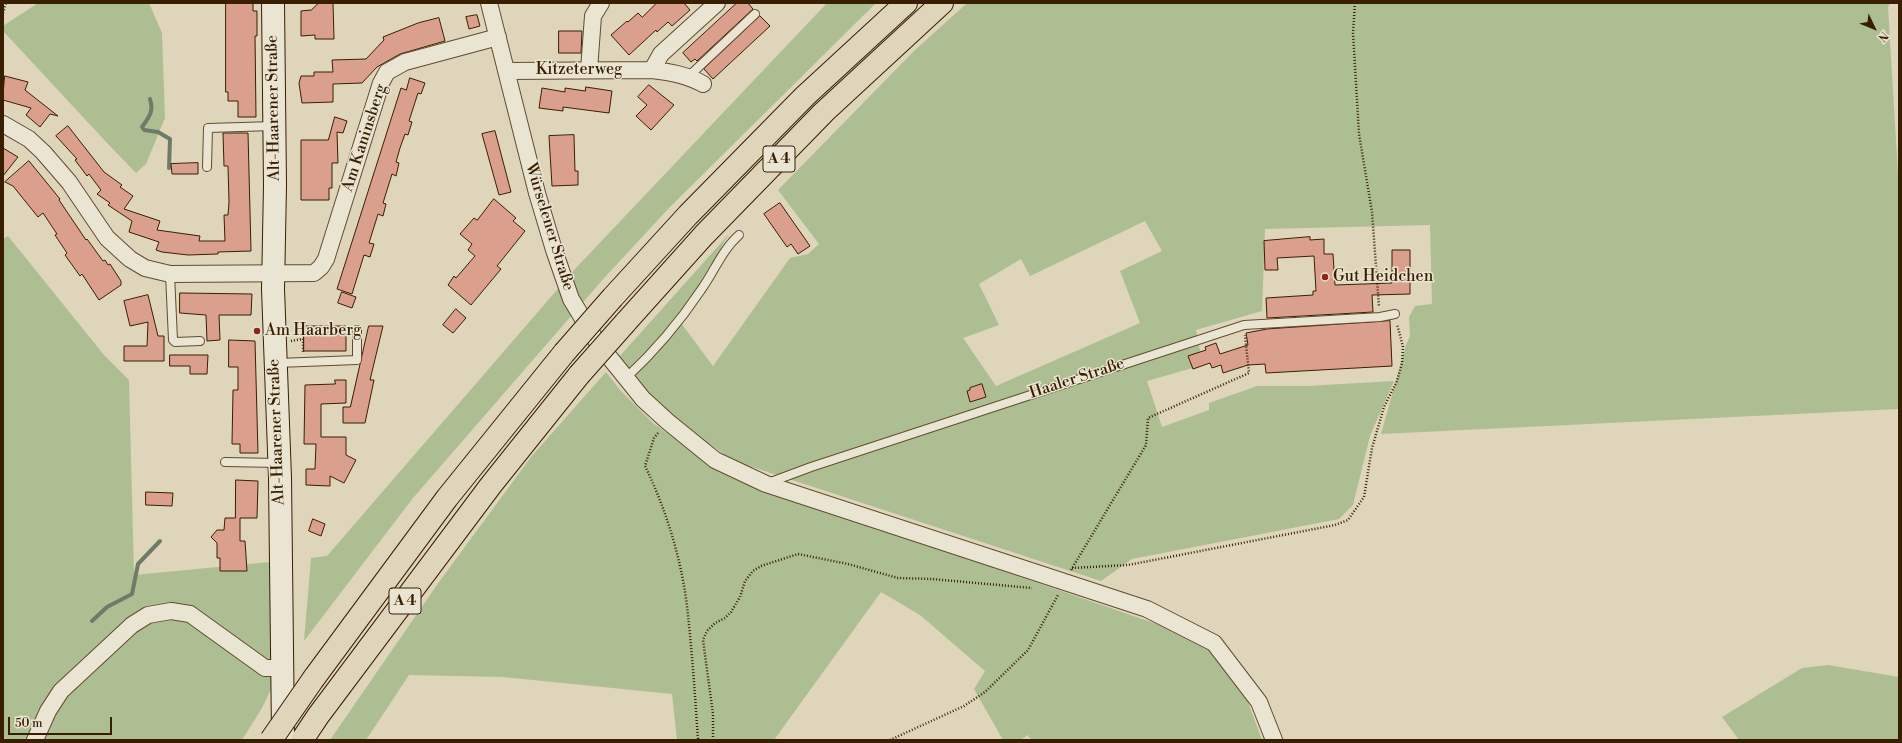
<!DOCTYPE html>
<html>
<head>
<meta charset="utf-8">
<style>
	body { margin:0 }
	#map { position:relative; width:1902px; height:743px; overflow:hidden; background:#ded5bb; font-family:"Libre Bodoni",serif }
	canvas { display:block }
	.frame { position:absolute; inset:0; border:4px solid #391e01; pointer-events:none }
	.north { position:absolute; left:1854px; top:8px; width:40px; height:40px; -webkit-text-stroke:3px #eae4d3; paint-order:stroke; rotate:133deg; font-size:11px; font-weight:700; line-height:16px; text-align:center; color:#391e01 }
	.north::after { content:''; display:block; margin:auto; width:14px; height:18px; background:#391e01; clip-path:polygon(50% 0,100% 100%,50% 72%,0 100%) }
	.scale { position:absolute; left:8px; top:717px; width:104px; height:18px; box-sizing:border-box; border:2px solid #391e01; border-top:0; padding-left:5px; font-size:12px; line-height:14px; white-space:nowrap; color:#391e01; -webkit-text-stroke:3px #eae4d3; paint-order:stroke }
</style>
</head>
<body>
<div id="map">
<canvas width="1902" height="743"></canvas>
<div class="frame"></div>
<div class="north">N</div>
<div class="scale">50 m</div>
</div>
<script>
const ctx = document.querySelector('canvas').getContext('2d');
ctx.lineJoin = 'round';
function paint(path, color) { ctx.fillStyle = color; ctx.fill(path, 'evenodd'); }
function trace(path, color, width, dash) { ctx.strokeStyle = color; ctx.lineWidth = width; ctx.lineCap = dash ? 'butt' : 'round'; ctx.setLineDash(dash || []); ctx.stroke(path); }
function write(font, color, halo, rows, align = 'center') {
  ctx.font = font + ' "Libre Bodoni",serif'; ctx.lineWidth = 3; ctx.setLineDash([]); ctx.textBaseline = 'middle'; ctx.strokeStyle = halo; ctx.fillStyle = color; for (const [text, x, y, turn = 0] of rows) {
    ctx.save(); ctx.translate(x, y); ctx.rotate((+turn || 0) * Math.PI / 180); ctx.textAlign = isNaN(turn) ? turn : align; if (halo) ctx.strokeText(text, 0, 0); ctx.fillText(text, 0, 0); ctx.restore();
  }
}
paint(new Path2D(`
	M38 3H149L162 33 165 118 146 164 136 173 109 145 3 31V26Z
	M827 3H876L669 208 605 277 413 498 304 641 311 558 327 556 575 269Z
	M967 3H1890L1888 7 1899 191V409L1381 434 1406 345 1410 336 1409 317 1415 306 1432 304 1430 225 1265 229 1262 311 1196 330 1203 365 1147 381 1162 427 1209 410V403L1257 386H1307L1394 381 1370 436 1353 505 1339 519 1132 559 1101 581 734 461 668 415 619 357 729 234 678 319 713 366 790 258 808 254 819 244 778 190 914 51ZM1145 221 1162 251 1120 271 1140 323 996 386 963 338 999 325 979 284 1021 259 1030 276Z
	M8 236 104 355 129 380 134 575 270 562 272 687 262 708 242 740H3V239Z
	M606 372 620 390 653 423 696 454 876 527 1177 631 1217 654 1246 697 1262 740H1032L1027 735 1021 740H1003L974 689 985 671 920 615 881 592 774 740H677L672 694 503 677 409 675 366 740H330L439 582 531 457Z
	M1828 665 1899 677V740H1739L1722 717 1802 668Z`), '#aebe93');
trace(new Path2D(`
	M150 99C154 112 149 117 142 127L144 130 158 132 170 139 169 168
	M92 621 107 607 132 594 138 564 160 541`), '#6f7b69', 4);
const building = new Path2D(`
	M226 3H253V11H257V36H255L256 117H238V101H228V92H226Z
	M319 3H333L334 39H315V35L301 36V11L311 10Z
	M657 3H684L690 10 672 26 668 22 657 32 656 30 629 55 611 35 627 21 628 22 638 13 642 17Z
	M737 3H748L753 9 697 61 695 59 691 62 683 53Z
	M477 15 480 26 469 29 466 17Z
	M760 16 770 26 713 79 704 69Z
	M439 18 445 41 400 54 377 67 362 83 333 84V102L302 103 299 83 301 76H314V72H333L332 60 366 59 384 40 383 37 418 23Z
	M559 31H582L581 53H559Z
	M5 76 28 82 25 90 58 116 50 114 40 127 26 115 31 108 3 100Z
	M410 78 425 83 421 94 418 93 409 121 412 122 408 135 405 134 400 148 396 162 399 163 396 176 392 174 383 203 386 204 383 216 378 214 369 243 374 244 370 257 364 255 352 294 337 289 401 88 406 90Z
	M649 85 674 105 651 130 636 116 647 105 638 97Z
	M586 87 612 91 609 113 563 107V111L539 108 542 88 565 92V88L585 91Z
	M335 117 347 121 343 133 337 132 338 163H332V188H329V200H301V140H328Z
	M68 126 104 172 122 185 120 187 133 196 124 209 160 221 157 230 200 236 199 241H225L224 215H228L229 202 228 166H224L223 133H248L251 251 218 252V254L188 255 162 252 156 250 159 242 129 232 132 221 108 205 110 203 97 194 101 190 89 174 87 176 75 160 77 159 56 136Z
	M495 131 511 192 499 195 482 134Z
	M574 135 575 171H578V185L552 186 549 136Z
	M3 148 18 157 3 176Z
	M29 161 60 199 59 200 86 240 87 239 103 261 105 260 108 265 110 264 121 281V285L99 300 82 274 80 276 65 255 67 253 55 235 57 234 43 213 38 217 13 186 5 182Z
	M198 163V174H172L171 164Z
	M494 199 516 218 513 221 525 231 497 266 501 269 471 305 448 285 454 276 456 278 475 256 468 250 472 244 460 234 474 218 477 220Z
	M780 203 810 246 798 254 791 244 787 247 764 214Z
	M1310 237V240L1324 239V254H1333L1335 285 1392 283V250H1410V294L1372 295 1373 312 1267 318 1266 298 1313 295V291H1316L1314 256 1277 258 1278 270H1265L1264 241Z
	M342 292 356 297 352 308 338 303Z
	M180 293 252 294 251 315H219L220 340 207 341 206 315 180 313Z
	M148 295 158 336H164V361H124V346H147L148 322 130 326 124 301Z
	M456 309 466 318 453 333 443 325Z
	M1390 321 1392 366 1266 373 1265 364 1248 365 1223 373 1221 365 1212 368 1210 363 1193 369 1188 356 1206 350 1205 347 1216 343 1220 354 1248 345 1246 333 1267 329Z
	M304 326H346V351H304Z
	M369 326H383L370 380H374L365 423H343V407H350Z
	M229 340 255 341 258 453H240V444H232L233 390H238V367H229Z
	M170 355H208L207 374H190V366H170Z
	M335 380H346V403L321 404V437H346V455L356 460 344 483 330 476V486L306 485V469H315L316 444H304L305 385 335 384Z
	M982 384 986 397 970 402 967 391 970 390V388Z
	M236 480 258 481 257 518H240V541H245L247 571H220V558H217V543L211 537 217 530H224L225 518H235Z
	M146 492 173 493 172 506 146 505Z
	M313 519 325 524 321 536 309 531Z`);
paint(building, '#dba08d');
trace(building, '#391e01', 1);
const service = new Path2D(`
	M689 76 755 14
	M207 167 208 128 274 126
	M170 274 173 340 175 342 200 341
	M277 363 357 360V330
	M625 379C654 352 679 323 701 290 714 272 722 250 739 235
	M225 462 278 463
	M768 483 811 467 1244 325 1380 317 1395 314`);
const minor = new Path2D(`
	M489 3 537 193 554 250 571 299 597 342 643 399 667 421 715 460 766 484 1147 609 1214 643 1259 702 1274 740
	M589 70 593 16 601 3
	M652 70 661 54 717 3
	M506 71 652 70C671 72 687 75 703 84
	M3 124 29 139 43 152 69 182 107 238 130 259 145 268 170 274 314 273 321 267 326 259 381 83 387 72 405 62 498 37
	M35 740 48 711 61 691 132 625 148 615 171 611 190 614 265 668H281`);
const secondary = new Path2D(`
	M273 3 275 185 273 289 280 478 283 734`);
const motorway = new Path2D(`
	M613 297 688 215 805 96 906 3
	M625 323 704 235 824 112 942 3
	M314 678 447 498 564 353
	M302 740 318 716 491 485 579 375`);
trace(service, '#624c30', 10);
trace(minor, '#624c30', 18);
trace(secondary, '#391e01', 24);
trace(motorway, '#391e01', 24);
trace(new Path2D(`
	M1355 3 1353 33 1359 134 1372 212 1379 307
	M3 13 6 3
	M291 341 303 339V352
	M658 433 654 438 645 466C666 509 681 558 687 606 692 650 695 695 698 740
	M1072 568 1128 565 1335 525 1348 520 1364 497 1372 448 1384 407 1397 381 1402 363 1403 347 1397 324
	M1071 570 1146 445 1148 418 1249 373 1245 335
	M713 740V714L703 640 707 631 715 623 725 618 731 612 740 597 745 581 753 571 761 566 798 554 848 564 898 578 932 579 1032 588
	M890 740 964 706 985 692 1028 650 1058 595`), '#391e01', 2.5, [1, 2]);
trace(service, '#eae4d3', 8);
trace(minor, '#eae4d3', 16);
trace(secondary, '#eae4d3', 22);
trace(motorway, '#ded5bb', 22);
const motorwayBridge = new Path2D(`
	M564 353 613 297
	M579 375 625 323
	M271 740 314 678`);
trace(motorwayBridge, '#391e01', 24, []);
trace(motorwayBridge, '#ded5bb', 22);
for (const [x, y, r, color] of [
	[1325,277,4,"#8f2418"],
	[257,331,4,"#8f2418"]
]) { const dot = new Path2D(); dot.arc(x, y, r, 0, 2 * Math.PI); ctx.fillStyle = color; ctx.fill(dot); trace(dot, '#eae4d3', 1.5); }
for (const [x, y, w] of [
	[779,159,32],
	[405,601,32]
]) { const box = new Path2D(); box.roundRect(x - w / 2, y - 13, w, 26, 3); ctx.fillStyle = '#eae4d3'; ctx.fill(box); trace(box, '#391e01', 1); }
write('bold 15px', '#391e01', null, [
	["A 4",779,159],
	["A 4",405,601]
]);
write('16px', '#391e01', '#eae4d3', [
	["Kitzeterweg",579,70],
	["Alt-Haarener Straße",274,108,-91],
	["Am Kaninsberg",365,138,-72],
	["Würselener Straße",549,227,73],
	["Haaler Straße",1077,379,-18],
	["Alt-Haarener Straße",277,432,-92]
]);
write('16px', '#391e01', '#eae4d3', [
	["Gut Heidchen",1333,277],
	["Am Haarberg",265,331]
], 'left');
</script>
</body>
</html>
